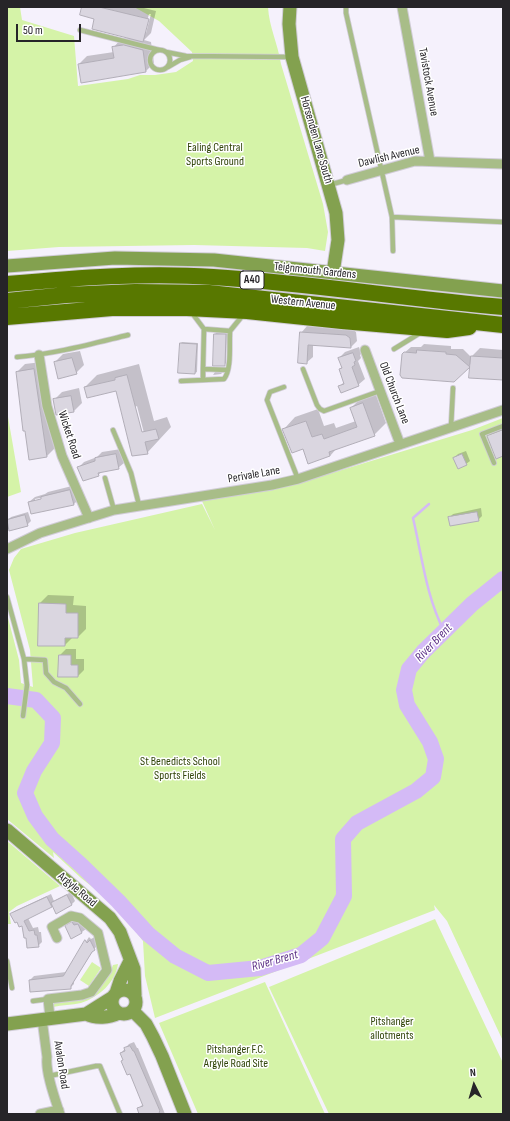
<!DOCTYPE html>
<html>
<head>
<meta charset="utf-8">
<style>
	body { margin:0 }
	#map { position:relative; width:510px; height:1121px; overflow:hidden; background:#f5f1fc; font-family:"Sofia Sans Condensed",sans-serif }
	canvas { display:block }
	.frame { position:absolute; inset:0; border:8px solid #262428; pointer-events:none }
	.north { position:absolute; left:454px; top:1065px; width:40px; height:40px; -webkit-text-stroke:3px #fff; paint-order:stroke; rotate:355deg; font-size:11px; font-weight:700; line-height:16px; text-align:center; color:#262428 }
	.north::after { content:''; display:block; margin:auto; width:14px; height:18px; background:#262428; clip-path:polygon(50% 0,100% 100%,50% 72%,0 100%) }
	.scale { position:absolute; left:16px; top:24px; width:65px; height:18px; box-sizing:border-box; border:2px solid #262428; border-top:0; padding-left:5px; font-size:12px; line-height:14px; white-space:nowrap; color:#262428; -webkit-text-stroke:3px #fff; paint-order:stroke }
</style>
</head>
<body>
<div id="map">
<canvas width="510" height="1121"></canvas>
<div class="frame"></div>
<div class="north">N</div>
<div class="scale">50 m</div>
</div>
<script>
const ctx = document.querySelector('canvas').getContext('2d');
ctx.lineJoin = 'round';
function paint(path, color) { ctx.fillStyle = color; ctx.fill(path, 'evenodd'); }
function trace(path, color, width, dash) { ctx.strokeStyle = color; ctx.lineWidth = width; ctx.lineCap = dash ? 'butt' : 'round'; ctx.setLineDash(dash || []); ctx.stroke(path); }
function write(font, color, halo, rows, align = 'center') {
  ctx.font = font + ' "Sofia Sans Condensed",sans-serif'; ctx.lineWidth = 3; ctx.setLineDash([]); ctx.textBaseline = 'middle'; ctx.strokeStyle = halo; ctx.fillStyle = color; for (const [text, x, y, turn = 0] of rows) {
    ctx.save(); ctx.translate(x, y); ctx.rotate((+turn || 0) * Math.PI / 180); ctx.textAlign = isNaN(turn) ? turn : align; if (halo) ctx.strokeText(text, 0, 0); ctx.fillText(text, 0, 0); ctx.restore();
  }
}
paint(new Path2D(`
	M7 7H20L22 20 74 36 78 86 128 79 140 75H155L176 72 193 61 192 52 159 21 134 7H268C269 27 278 44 281 64L323 204 328 232 325 251 307 248 194 245 59 247 7 251Z
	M7 411 21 492 7 497Z
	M503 418V1041L447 921 434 905 435 910 155 1018 145 976 143 941 114 904 81 878 53 852 54 858 7 819V614L19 660 21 683 33 687 30 650 9 570 14 558 21 549 75 533 202 504 215 530 202 501 332 473 472 430Z
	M7 841 60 886 17 906 9 912 11 924H7Z
	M435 919 503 1063V1114H329L269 987Z
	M92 962 101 968 89 986 80 980Z
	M118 964C115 983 99 997 81 1003 72 1005 62 1005 53 1007L54 1003 92 996 111 970 113 965Z
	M265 982 325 1114H198L159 1023Z`), '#d5f3a8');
paint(new Path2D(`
	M83 7H140L156 11 151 33 144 40 151 42 154 63 146 71 79 64 87 56 114 52 113 48 121 39 130 38 96 18ZM149 14H151L146 33H144Z
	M307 326 352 329 356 332 357 341 351 347 313 345V357L306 363 301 333Z
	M217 332 227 333 226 363 224 365H214L215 334Z
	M182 342 198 343 197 372 195 373 179 372 180 344Z
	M424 344 451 346V349H463L471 357 480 348 503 350V379L471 364 454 381 403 354 411 347H421Z
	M359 347 361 354 360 355 361 358 358 361 365 379 358 385 340 386 344 382 340 369 342 367 339 358 345 352Z
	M80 351 84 365 76 373 55 362 63 354Z
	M42 362 55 448 47 456 17 372 25 364Z
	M139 364 154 421 167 417 171 427 147 453 117 390 85 387 97 375ZM137 406 145 437H143L135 407Z
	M215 372H223L221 374 213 375Z
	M79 388 82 403 74 411 54 400 62 392Z
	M375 392 386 423 374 435 337 448 330 456 303 448 284 429 295 417 318 409 324 426 334 423 336 428 356 421 351 408 363 396Z
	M503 427V455L488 436 495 430Z
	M121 449 124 463 118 468 103 471 98 475 79 467 84 462 97 457 102 452Z
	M466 451 470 461 466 464 454 458 458 454Z
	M76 485 79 499 74 504 29 502 35 497 45 494 48 492ZM46 497V498L35 502V499Z
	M481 508 482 516 478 520 449 518 453 514Z
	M28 512 31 521 27 525 10 530 7 521 11 517Z
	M48 595 74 596 73 605 86 606V629L78 637H73L65 645 40 603Z
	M66 649H76V659H84V670L78 676H59L60 655Z
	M71 892 75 901 72 904 53 905 28 918 33 928 38 927 39 932H41L42 942 38 946 27 936 23 924 17 921 11 914 15 911 51 894 54 901Z
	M76 919 82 921 86 929 82 932 66 927Z
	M89 937 91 939 95 937 98 945 94 949 74 981V984L70 988 30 980 34 976 66 972Z
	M134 1042 137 1048H138L165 1114H140L138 1109 143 1104 121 1053 129 1044Z`), '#0003');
trace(new Path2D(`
	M429 504 413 518C422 556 426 596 444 631`), '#d4baf6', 2.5);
trace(new Path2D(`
	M7 696 36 700 53 718 52 743 34 771 25 793 35 816 52 839 81 865 118 901 148 934 175 956 208 973 260 968 301 955 322 938 344 896 343 839 357 823 416 791 433 777 436 759 430 742 407 705 404 690 409 669 423 652 472 604 503 579`), '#d4baf6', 16);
const building = new Path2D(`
	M82 7H99L149 19 143 42 92 29 94 19 80 15Z
	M124 45 143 50 146 72 81 83 78 64 114 58 112 47Z
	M300 332 346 335 350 338 351 348 308 345 307 364 298 363Z
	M214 334H226L225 366H213Z
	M180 343 197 344 195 374 178 373Z
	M417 350 446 352V354L456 355 470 367 454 382 402 378 400 375 402 354 404 352 416 353Z
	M353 353 356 361 354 362 355 365 352 367 359 386 341 393 338 386 344 384 339 369 342 368 338 358Z
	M471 356 503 358V380L469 378Z
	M72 358 77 374 58 379 54 362Z
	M34 369 47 457 29 460 25 431H23L16 372Z
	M127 375 142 432 156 429 159 439 145 442 148 454 132 456 116 391 87 398 84 387 115 380V378Z
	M71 396 74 412 56 415 53 399Z
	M363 403 375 436 329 452 330 456 308 464 303 449 292 453 282 429 306 421 312 437 322 434 324 439 357 427 350 408Z
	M503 430V456L496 459 487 436Z
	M116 454 119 469 98 473 99 476 83 481 77 467 95 461V458Z
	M462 454 467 465 458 469 453 458Z
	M70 490 74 505 31 514 28 502 41 499V497Z
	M477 512 479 521 450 526 448 517Z
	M25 515 28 526 9 531 7 520Z
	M39 603 66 604V613H78V638H65V646H38Z
	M59 655H71V665H78V677H58Z
	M67 895 72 905 56 914 51 903Z
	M47 897 52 907 24 921 29 931 34 930 35 935H37L39 947 27 948 26 938H24L22 926 19 927 17 922 15 923 10 914Z
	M72 922 74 925 78 924 82 933 71 939 65 926Z
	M85 940 87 943 90 940 95 950 92 952 71 986V989L30 992 29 980 63 976Z
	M130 1046 133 1051H134L160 1111 159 1112 160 1114H139L137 1108 143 1106 130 1074 127 1075 121 1061 123 1060 120 1053 125 1051 124 1048Z`);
paint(building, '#dad6e0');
trace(building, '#b2aeb8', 1);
const lane = new Path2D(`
	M346 7V13L392 217 503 222
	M80 30 159 50
	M150 60a10 10 0 1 1 20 0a10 10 0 1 1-20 0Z
	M166 52 186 56 290 57
	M168 67 180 60 190 57
	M329 185 347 180
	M392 217 393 251
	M192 313 204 329 230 331 243 315
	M204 329 203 369 228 370
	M394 349 420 333
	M17 357C55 354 91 344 128 335
	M203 369V380L224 379C232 369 229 344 230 331
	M303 369 317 405 320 409 324 411 380 391
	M181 381 203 380
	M284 387 270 392 267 400 298 479
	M451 427 453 388
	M113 430 131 473 139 505
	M494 463 482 434 503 426
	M105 478 114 510
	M7 597 24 659 27 685 23 716
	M24 659 45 660 46 673 54 682 66 688 80 704
	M7 961 12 988
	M33 1001 48 999
	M49 1076 96 1066H100L120 1114`);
const street = new Path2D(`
	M402 7 430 161
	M347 180 415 161 503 164
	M365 350 400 444
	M39 355 47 406 62 456 89 518
	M7 549 40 533 114 510 272 485 298 479 503 410
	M50 1017 48 999 82 995 91 992 107 970 98 933 80 918 71 916 52 927 57 938
	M42 1019 47 1057C45 1072 55 1099 60 1114
	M40 1114 59 1110`);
const secondary = new Path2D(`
	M290 7 289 24 292 57 336 213 338 240 333 273
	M7 266 115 258 214 260 503 291
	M7 830 110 918 120 932 134 969 135 995
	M112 1002a12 12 0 1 1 24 0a12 12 0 1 1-24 0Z
	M116 993 120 981 130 961
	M133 1011 146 1024 153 1037 162 1056 185 1114
	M86 1014C96 1019 109 1018 119 1013
	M7 1024 86 1014 113 997`);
const highway = new Path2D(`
	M7 284C75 278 145 272 213 277 310 283 406 299 503 307
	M7 301 66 295 135 292 209 293 503 325
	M7 317 112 308H187L247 311 342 321 447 330 469 327`);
trace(lane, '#d0ccd6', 6);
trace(street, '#d0ccd6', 11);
trace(secondary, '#d0ccd6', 15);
trace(highway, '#d0ccd6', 18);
trace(lane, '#a8bd88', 4.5);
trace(street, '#a8bd88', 9);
trace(secondary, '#83a14f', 13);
trace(highway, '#587800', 16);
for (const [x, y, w] of [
	[252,280,24]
]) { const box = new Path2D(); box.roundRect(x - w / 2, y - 9, w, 18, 3); ctx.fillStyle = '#fff'; ctx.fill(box); trace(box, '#262428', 1); }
write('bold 11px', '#262428', null, [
	["A40",252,280]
]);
write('12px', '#262428', '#fff', [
	["Tavistock Avenue",428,82,80],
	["Horsenden Lane South",316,140,74],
	["Dawlish Avenue",389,157,-13],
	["Teignmouth Gardens",315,271,6],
	["Western Avenue",303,303,6],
	["Old Church Lane",394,393,69],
	["Wicket Road",69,435,72],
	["Perivale Lane",254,475,-10],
	["Argyle Road",77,890,40],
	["Avalon Road",61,1065,81]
]);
write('12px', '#314409', '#fff', [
	["Ealing Central",215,148],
	["Sports Ground",215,162],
	["St Benedicts School",180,762],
	["Sports Fields",180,776],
	["Pitshanger",392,1022],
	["allotments",392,1036],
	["Pitshanger F.C.",236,1050],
	["Argyle Road Site",236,1064]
]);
write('italic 13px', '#5e3288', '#fff', [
	["River Brent",434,643,-46],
	["River Brent",275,961,-16]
]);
</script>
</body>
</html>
